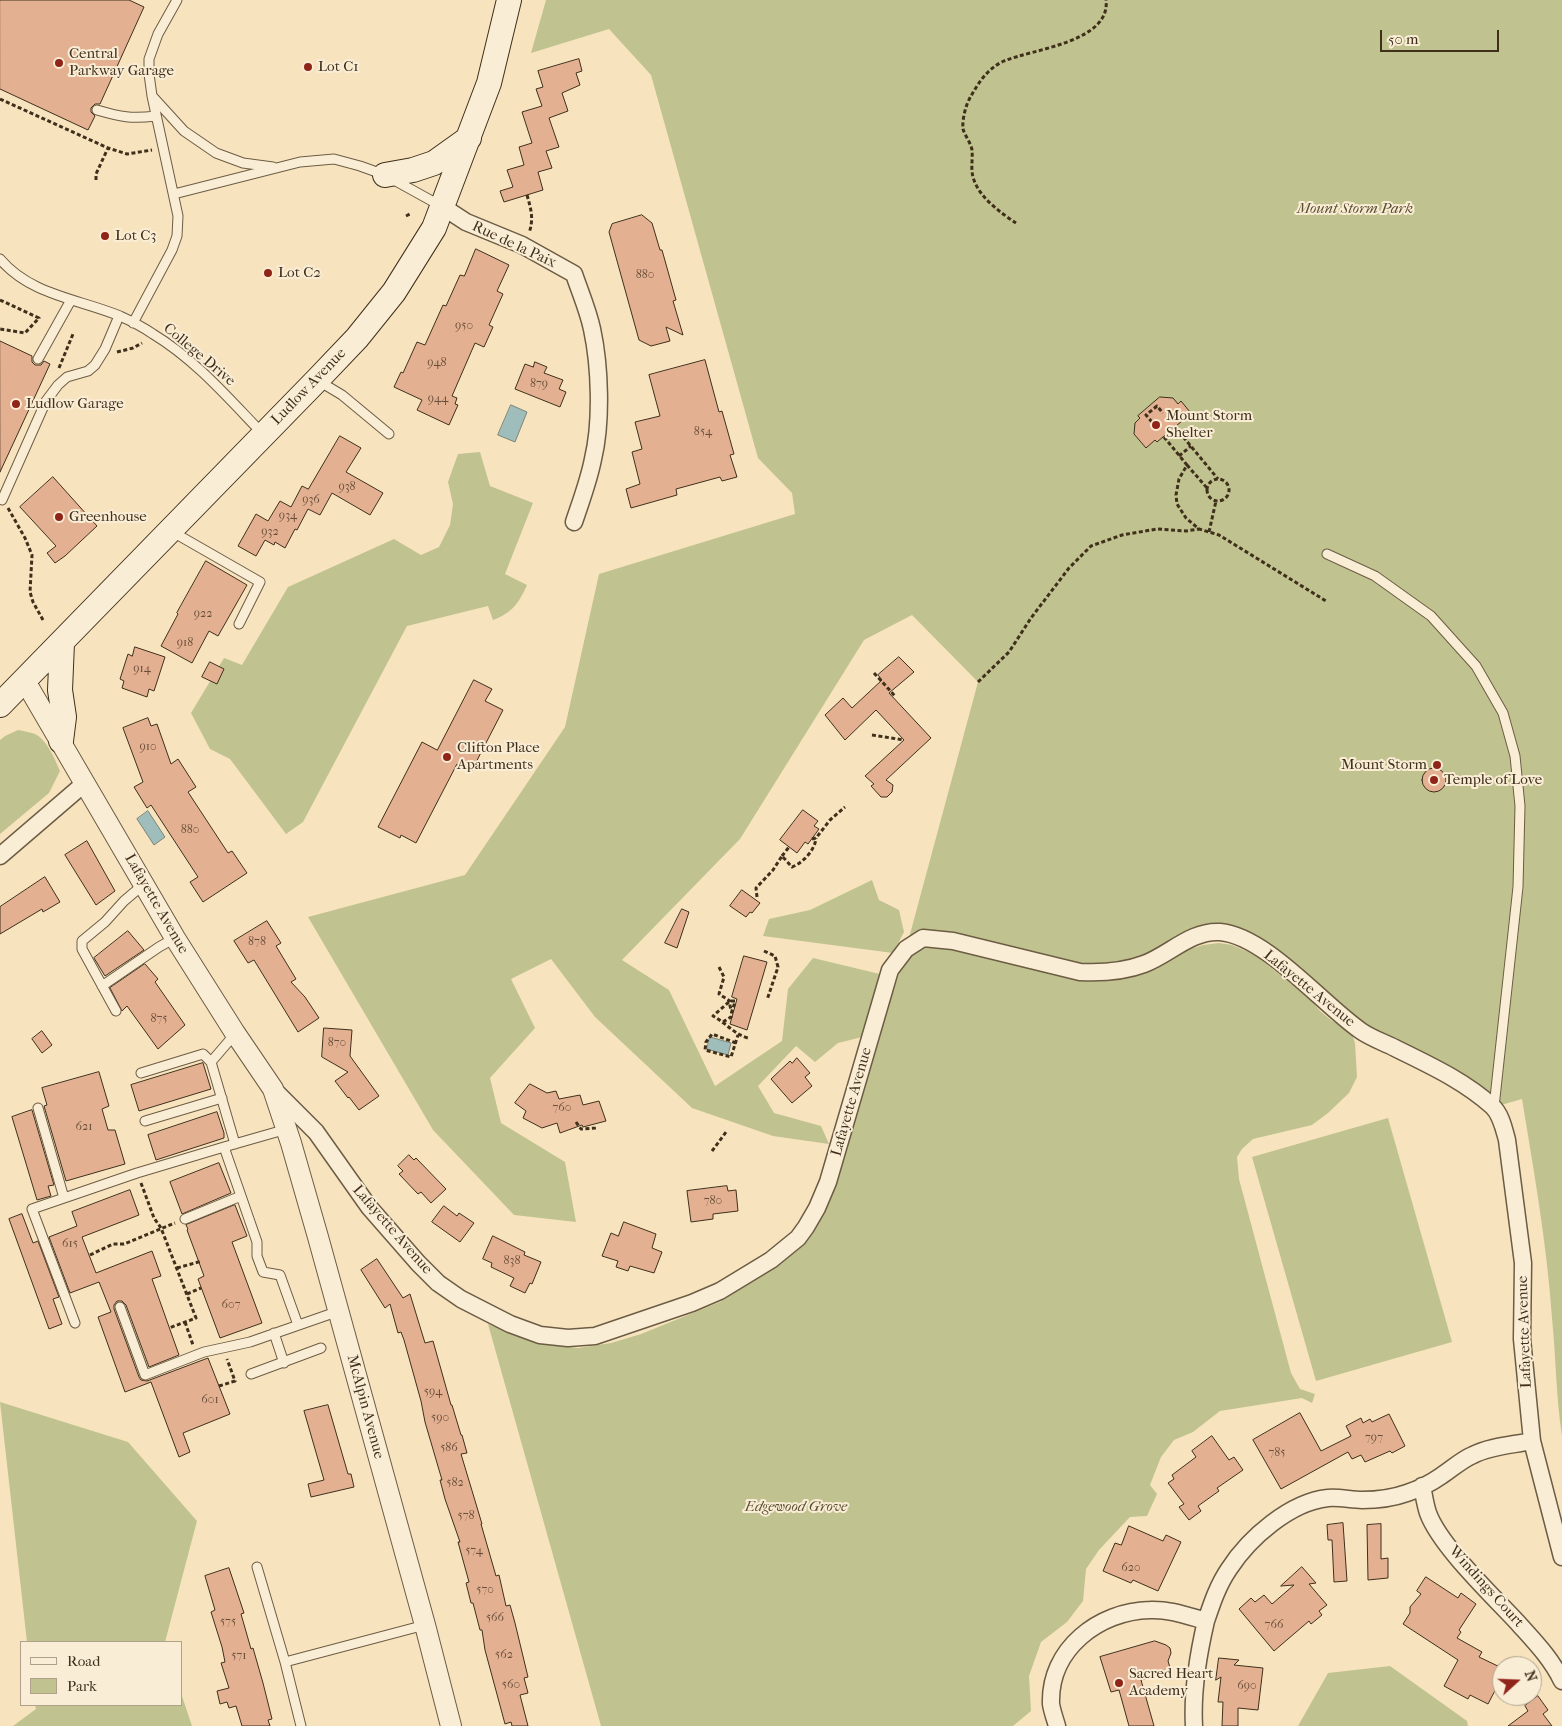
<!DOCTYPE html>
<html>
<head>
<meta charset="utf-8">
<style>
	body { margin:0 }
	#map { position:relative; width:1562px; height:1726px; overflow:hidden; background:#f7e4bf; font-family:"IM FELL French Canon",serif }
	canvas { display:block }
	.legend { position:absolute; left:20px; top:1641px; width:162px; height:65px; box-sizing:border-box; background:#faedd5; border:1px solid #afa18b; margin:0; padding:6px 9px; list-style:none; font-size:15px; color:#3f2f1b }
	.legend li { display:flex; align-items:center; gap:10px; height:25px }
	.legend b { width:25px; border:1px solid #afa18b }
	.north { position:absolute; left:1492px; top:1656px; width:50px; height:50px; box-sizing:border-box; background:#faedd5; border:1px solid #afa18b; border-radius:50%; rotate:70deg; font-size:14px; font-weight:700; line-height:20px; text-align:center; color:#3f2f1b }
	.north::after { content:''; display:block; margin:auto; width:18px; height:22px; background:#8f2418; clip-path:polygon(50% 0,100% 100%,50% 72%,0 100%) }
	.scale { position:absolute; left:1380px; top:30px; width:119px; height:22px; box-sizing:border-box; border:2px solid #3f2f1b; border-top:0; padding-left:6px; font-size:15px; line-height:18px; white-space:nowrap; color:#3f2f1b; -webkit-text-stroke:4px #faedd5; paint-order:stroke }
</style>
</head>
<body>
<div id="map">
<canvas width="1562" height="1726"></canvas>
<ul class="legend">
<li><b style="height:6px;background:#faedd5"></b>Road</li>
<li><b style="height:14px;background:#c0c38f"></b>Park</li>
</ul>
<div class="north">N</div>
<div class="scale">50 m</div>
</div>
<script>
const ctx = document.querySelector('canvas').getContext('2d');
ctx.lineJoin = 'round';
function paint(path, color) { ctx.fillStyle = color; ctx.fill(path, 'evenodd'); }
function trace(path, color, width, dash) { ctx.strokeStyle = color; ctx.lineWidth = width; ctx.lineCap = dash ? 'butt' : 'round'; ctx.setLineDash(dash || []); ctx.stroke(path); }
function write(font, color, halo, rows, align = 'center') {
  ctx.font = font + ' "IM FELL French Canon",serif'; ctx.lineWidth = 4; ctx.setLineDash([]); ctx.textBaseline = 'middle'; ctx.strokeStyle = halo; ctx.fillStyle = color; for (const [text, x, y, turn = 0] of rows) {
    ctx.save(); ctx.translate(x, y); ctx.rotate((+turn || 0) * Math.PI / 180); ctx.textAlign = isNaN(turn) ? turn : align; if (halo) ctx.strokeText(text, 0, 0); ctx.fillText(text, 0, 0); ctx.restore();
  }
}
paint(new Path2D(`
	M546 0H1562V1436C1556 1397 1556 1358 1552 1318 1547 1245 1534 1172 1522 1099L1494 1107 1363 1032 1302 981 1218 932 1101 972 953 941 906 949 978 682 912 615 864 640 740 839 622 960 669 990 715 1086 782 1041 788 989 813 958 884 975 866 1036 838 1043 815 1062 796 1046 758 1086 774 1113 821 1126 829 1144 773 1136 692 1108 595 1017 551 959 511 979 535 1028 490 1078 501 1123 565 1162 576 1222 514 1215 433 1130 308 917 465 875 565 727 599 574 795 514 792 493 758 458 651 75 609 29 531 53Z
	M480 452 490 486 533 503 505 574 527 585C519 603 512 613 493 620L488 606 407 626 303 822 286 834 230 759 210 749 191 713 224 658 242 665 288 587 394 539 421 555 439 547 450 525 453 504 448 482 458 454Z
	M18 730C23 731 30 732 35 734 47 740 55 759 60 771L49 793 0 834V740L5 736Z
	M872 880 879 900 899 910 904 932 893 953 763 936 769 919 810 910Z
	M1219 943 1232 945 1255 955 1309 998 1320 1011 1331 1020 1352 1034 1355 1043 1357 1077 1349 1093 1328 1113 1312 1125 1253 1139 1242 1149 1237 1157 1239 1179 1291 1373 1300 1389 1315 1394 1312 1403 1302 1398 1220 1411 1193 1432 1174 1440 1161 1457 1150 1485 1157 1494 1147 1516 1130 1517 1099 1550 1086 1569 1083 1601 1067 1622 1041 1642 1029 1676 1031 1711 1013 1726H601L488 1324 536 1343 578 1348 611 1343 641 1334 720 1302 779 1265 796 1250 876 1045 901 967 910 954 924 947 933 945 1030 966 1153 968 1187 950 1203 945Z
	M1388 1118 1452 1342 1316 1381 1252 1157Z
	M0 1402 128 1442 197 1521 165 1642H27Z
	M1390 1666 1467 1721 1468 1726H1298L1328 1673Z
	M181 1693 192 1726H13L36 1709 35 1705H181Z`), '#c0c38f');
const water = new Path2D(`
	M511 405 527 412 515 442 498 435Z
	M148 811 165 837 154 845 137 819Z
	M710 1037 731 1043 728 1055 707 1049Z`);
paint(water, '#9fbdba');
trace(water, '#79847a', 1);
const building = new Path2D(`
	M0 0H129L144 7 100 104H95L91 108V112L95 116 88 130 0 89Z
	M579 59 582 71 576 73 580 85 562 93 568 111 549 118 559 147 546 151 552 168 538 172 543 190 504 202 500 191 513 187 507 170 524 165 519 147 532 143 522 112 542 106 536 89 543 87 538 71Z
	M642 215 652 223 660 250H662L676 300 673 301 683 335 666 327 670 341 651 346 639 340 609 232 612 224Z
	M476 249 509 265 497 291 503 294 489 325 493 327 484 347 475 343 452 396 457 398 455 404 458 405 449 425 417 410 422 400 394 387 401 372 403 373 417 342 425 345 443 305 446 306 460 275 464 276Z
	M0 341 32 356V362L35 365H41L44 361 50 364 0 472Z
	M705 360 719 412 722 411 734 454 730 455 737 477 722 481 720 477 676 489 677 495 631 508 626 489 640 484 632 452 642 449 635 422 660 416 649 375Z
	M535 362 547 367 544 373 563 380 559 389 566 392 560 407 515 389 525 364 533 367Z
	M1160 397 1173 398 1178 404 1181 401 1190 412 1181 420 1182 421 1157 442 1155 440 1146 448 1134 434 1135 423 1140 418 1138 416Z
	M340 436 361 448 346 472 383 493 370 515 332 493 320 515 308 509 297 530 295 529 285 548 275 542 274 545 265 540 256 556 238 546 256 514 268 521 280 501 291 507 302 486 308 489Z
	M53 477 97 526 65 556 55 563 47 553 56 546 20 507Z
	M206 561 247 585 218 636 209 631 192 663 161 646 178 614 177 613Z
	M135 647 165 657 154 691 149 689 147 697 122 688 124 681 120 679 128 654 132 656Z
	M899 657 914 672 889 693 931 738 886 780 893 785 892 792 887 797H881L871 786 874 784 865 776 904 740 876 710 845 740 825 715 843 698 852 708 882 680 878 675Z
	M210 662 224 669 217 684 202 677Z
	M474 680 492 689 485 701 503 710 471 772 457 764 416 843 401 835 400 838 378 827 422 742 437 750Z
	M148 718 151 726 157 724 171 764 178 759 196 787 188 792 228 853 232 851 247 873 203 902 190 882 198 877 151 805 147 808 134 787 143 782 123 728Z
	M1422 780a12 12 0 1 1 24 0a12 12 0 1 1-24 0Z
	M803 810 818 821 814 826 819 829 808 844 805 842 797 853 780 840Z
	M87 841 115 891 96 905 65 855Z
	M45 877 60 902 43 912 42 909 0 934V907Z
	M742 890 760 903 752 913 750 912 746 917 730 906Z
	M682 909 689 912 677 948 665 943Z
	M267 921 281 943 276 946 296 979 291 982 305 997 319 1018 298 1032 254 960 248 963 234 941Z
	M128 931 144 950 105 976 94 958Z
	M744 956 767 962 747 1030 730 1024 737 999 732 997Z
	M145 964 158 979 155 982 185 1025 158 1049 127 1006 122 1011 110 988Z
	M324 1028 352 1030 350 1056 379 1096 359 1110 349 1097 348 1098 335 1081 348 1072 322 1057Z
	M42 1031 52 1045 42 1053 32 1039Z
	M797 1058 810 1073 805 1077 812 1086 792 1103 771 1079 790 1061 792 1063Z
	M203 1063 211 1089 139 1111 131 1085Z
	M99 1072 109 1106 102 1109 108 1130H115L125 1164 66 1181 44 1106 47 1105 42 1088Z
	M530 1084 547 1093 556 1091 559 1099 580 1095 583 1105 599 1101 606 1121 583 1127 582 1125 560 1133 557 1123 542 1128 523 1118 526 1111 515 1103Z
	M32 1110 54 1185 48 1186 51 1196 37 1200 12 1117Z
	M217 1112 224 1133V1138L156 1160 148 1135Z
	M409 1155 414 1160 416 1158 446 1189 431 1203 421 1192 418 1194 399 1174 403 1171 398 1166Z
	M219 1163 231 1193 182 1214 170 1182Z
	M727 1186 728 1191 736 1190 738 1211 713 1214V1219L691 1222 687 1191Z
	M130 1190 139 1215 82 1237 96 1273 152 1251 161 1276 152 1279 179 1355 149 1367 126 1305 122 1301H117L114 1305V1309L139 1377 141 1380 147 1381 208 1358 230 1414 183 1433 190 1452 179 1457 151 1382 125 1392 98 1317 111 1312 99 1282 70 1293 49 1237 77 1226 72 1212Z
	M235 1205 247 1236 232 1242 262 1323 220 1338 198 1279 204 1276 187 1230 188 1229 186 1225Z
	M444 1206 457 1216 459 1213 474 1223 460 1242 432 1222Z
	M22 1214 33 1243 38 1241 59 1297 53 1299 62 1324 49 1329 9 1219Z
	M624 1222 656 1234 652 1248 662 1252 654 1273 630 1266 628 1271 616 1267 618 1261 602 1256 611 1233 618 1236Z
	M493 1236 525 1252 524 1255 541 1262 532 1284 530 1283 525 1293 510 1286 514 1278 491 1267 492 1263 483 1259Z
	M377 1259 403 1298 410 1294 425 1343 433 1341 451 1405H452L461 1435H462L467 1453 461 1454 482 1524H481L496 1576 499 1575 506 1606 510 1605 515 1623 528 1677 524 1678 528 1693 520 1695 528 1726H512L511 1722 505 1724 485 1650 482 1630H480L473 1603H471L466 1583 469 1582 458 1542H460L445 1499 440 1480H442L425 1422 421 1401 404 1340 401 1332 398 1333 390 1304 385 1308 361 1270Z
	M328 1405 348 1474H351L354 1487 311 1497 308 1484 324 1480 304 1411Z
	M1300 1413 1321 1451 1351 1436 1346 1426 1361 1418 1363 1423 1370 1419 1372 1422 1389 1414 1405 1446 1392 1453 1390 1451 1365 1462 1361 1455 1352 1459 1348 1452 1281 1489 1253 1440Z
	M1212 1436 1229 1460 1234 1457 1243 1470 1217 1488 1219 1491 1198 1506 1201 1511 1189 1520 1179 1507 1184 1504 1168 1483 1174 1479 1172 1475 1196 1457 1192 1451Z
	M1343 1523 1347 1581 1334 1582 1332 1540H1328L1327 1525Z
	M1381 1524V1559L1388 1558V1578L1368 1580 1367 1525Z
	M1129 1526 1163 1541 1166 1535 1181 1542 1158 1591 1133 1580 1131 1583 1103 1571 1115 1543 1121 1545Z
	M1302 1567 1316 1583 1309 1584 1327 1605 1319 1611 1322 1615 1311 1624 1309 1621 1274 1651 1239 1609 1251 1598 1255 1602 1264 1595 1272 1604 1294 1585 1281 1586Z
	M229 1568 244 1613 241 1614 251 1649 253 1648 263 1683 272 1719 268 1720 270 1726H242L236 1706 229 1708 227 1702 220 1704 217 1691 229 1688 221 1663 225 1662 222 1647 211 1612 215 1610 205 1576Z
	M1426 1577 1458 1598 1461 1593 1476 1604 1459 1630 1461 1632 1457 1638 1482 1652 1479 1657 1502 1668 1497 1677 1501 1679 1488 1704 1470 1695 1468 1699 1444 1686 1458 1660 1403 1624 1410 1613V1607L1421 1594 1417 1591Z
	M1155 1641 1166 1645 1170 1648 1171 1653 1168 1661 1171 1671 1141 1680 1154 1726H1129L1119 1690 1111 1692 1100 1657Z
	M1219 1658 1239 1660 1234 1665 1263 1668 1258 1710 1238 1708V1726H1222L1223 1702H1218L1221 1677 1216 1680Z
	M1538 1696 1548 1710 1543 1714 1552 1726H1508L1528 1711 1525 1706Z`);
paint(building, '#e4b092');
trace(building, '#3f2f1b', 1);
const service = new Path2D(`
	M153 97 184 131 216 153 243 163 273 167
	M97 110C121 117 131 119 156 116
	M174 194 300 162 334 159 360 166 385 175 441 206
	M0 259C30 295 79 299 120 316 131 321 143 327 153 334 196 360 229 399 263 434
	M133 323 172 250 177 236 178 216 152 96 149 74V59L158 34 177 0
	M38 359 71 300
	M317 380 342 395 389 434
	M2 500 46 401 58 385 67 377 88 371 95 365 105 349 119 316
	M171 531 260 582 239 624
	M1327 554 1375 576 1431 616 1476 666 1503 713 1515 756 1520 806 1518 887 1494 1107
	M102 986 159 947 175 938
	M116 1011 82 949V941L105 922 124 901 144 884
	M211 1062 235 1034
	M141 1073 203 1054 211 1062 235 1144
	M38 1108 64 1198
	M145 1121 222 1098
	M287 1129 224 1147 257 1242V1256L263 1272 280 1275 298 1325
	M185 1219 241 1196
	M120 1307 145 1375 204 1352 250 1342 339 1311
	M75 1323 32 1209 137 1173 224 1147
	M274 1333 284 1363
	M251 1374 321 1348
	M257 1567 285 1662 301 1726
	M285 1662 425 1625`);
const minor = new Path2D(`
	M443 207 466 222 522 245 574 274C580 292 588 310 592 329 600 366 602 422 593 459 589 480 581 501 574 522
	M0 856 85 783
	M273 1089 316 1132 369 1207 418 1263 438 1283 461 1299 510 1324 540 1335 568 1338 595 1336 692 1303 720 1291 771 1260 798 1238 806 1227 817 1208 828 1182 890 970 906 949 923 938 953 941 1080 972C1102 973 1123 972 1144 964 1169 955 1191 930 1220 932 1266 936 1322 1004 1361 1031 1371 1038 1383 1042 1395 1048 1429 1065 1463 1080 1492 1106 1501 1114 1504 1129 1507 1140L1523 1263 1522 1339 1532 1441 1562 1557
	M1422 1486C1424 1495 1425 1504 1428 1513 1440 1546 1493 1596 1518 1623 1534 1641 1551 1658 1562 1681
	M1206 1621C1212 1603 1218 1585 1229 1569 1249 1538 1290 1502 1328 1498 1340 1497 1351 1500 1362 1500 1378 1500 1393 1498 1407 1493 1419 1489 1431 1483 1441 1476 1452 1469 1461 1460 1473 1455 1490 1446 1513 1445 1532 1441
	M1057 1726C1055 1719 1052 1711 1051 1704 1049 1649 1099 1611 1150 1610 1169 1609 1188 1616 1206 1621 1198 1655 1192 1691 1194 1726`);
const tertiary = new Path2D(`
	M25 681 175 938 235 1033 273 1089 291 1143 318 1237 425 1625 451 1726`);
const secondary = new Path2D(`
	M385 175 413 170 434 163 469 138
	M0 705 317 380 357 338 394 292 434 228 489 83 509 0
	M61 741 64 717 60 690 62 643`);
trace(service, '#6d5c44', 11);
trace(minor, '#6d5c44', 19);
trace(tertiary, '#6d5c44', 22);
trace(secondary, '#3f2f1b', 26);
trace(new Path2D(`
	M0 99 108 148 127 154 152 150
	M96 180V174L108 148
	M527 195C531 209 534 219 529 233
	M406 216 410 214
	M1016 223C1001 213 980 198 974 180 970 170 973 160 972 150 971 143 965 136 963 129 962 119 966 104 971 96 979 82 988 68 1004 61 1033 49 1111 42 1106 0
	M0 300 39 318 25 333 0 329
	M117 352 133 348 142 343
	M59 368 73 334
	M1152 422 1146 415 1157 406 1163 413
	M1175 427 1218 479
	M1164 437 1187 465 1179 479 1176 495 1177 504 1186 518 1199 529 1219 535 1326 601
	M1179 456 1191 446
	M1187 465 1207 488
	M1207 490a11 11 0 1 1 22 0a11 11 0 1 1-22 0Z
	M8 508 25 538 32 555 30 592 33 602 43 620
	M1209 532 1216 501
	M874 673 895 696
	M978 682 1009 652 1031 618 1069 568 1091 546 1122 535 1157 529 1186 531 1199 529
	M872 735 904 740
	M812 839 816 838 830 820 845 807
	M782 856 789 847
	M757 897 756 888 773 870 782 856 792 867C803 863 815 850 816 838
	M764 951 775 956 778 967 767 1000
	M719 967 724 977 719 994 730 1001V1006L731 1009
	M735 1001H730L713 1016C726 1023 734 1034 748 1038
	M723 1022 731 1017C731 1011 734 1007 735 1001
	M736 1043 712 1034 706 1042 705 1050 731 1057 738 1035
	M576 1122 581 1129 598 1128
	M712 1151 726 1132
	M141 1183 154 1218 161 1228 196 1318 169 1328
	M90 1255 113 1244H124L175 1223
	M177 1268 202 1261
	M187 1294 201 1288
	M185 1322 193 1345
	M219 1386 235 1381 227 1359`), '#3f2f1b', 3, [4, 2.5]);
trace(service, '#faedd5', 9);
trace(minor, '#faedd5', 16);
trace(tertiary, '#faedd5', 20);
trace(secondary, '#faedd5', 24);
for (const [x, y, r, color] of [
	[59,63,5,"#8f2418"],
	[308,67,5,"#8f2418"],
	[105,236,5,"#8f2418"],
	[268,273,5,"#8f2418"],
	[16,404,5,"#8f2418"],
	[1156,425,5,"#8f2418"],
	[59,517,5,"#8f2418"],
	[447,757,5,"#8f2418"],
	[1437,765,5,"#8f2418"],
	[1434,780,5,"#8f2418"],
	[1119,1683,5,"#8f2418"]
]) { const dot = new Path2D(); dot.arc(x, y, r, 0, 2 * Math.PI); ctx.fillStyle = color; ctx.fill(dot); trace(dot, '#faedd5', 2); }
write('12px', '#684f39', null, [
	["880",645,275],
	["950",464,326],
	["948",437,363],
	["879",539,384],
	["944",438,399],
	["854",703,432],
	["938",347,487],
	["936",311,500],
	["934",288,516],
	["932",270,532],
	["922",203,614],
	["918",185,643],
	["914",142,669],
	["910",148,747],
	["880",190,830],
	["878",257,942],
	["875",159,1019],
	["870",337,1043],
	["760",562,1108],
	["621",84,1127],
	["780",713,1201],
	["615",70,1244],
	["838",512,1261],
	["607",231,1305],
	["594",433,1392],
	["601",210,1400],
	["590",440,1418],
	["797",1374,1438],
	["586",449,1448],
	["785",1277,1453],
	["582",455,1483],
	["578",466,1516],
	["574",474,1551],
	["620",1131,1568],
	["570",485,1590],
	["566",495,1618],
	["575",228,1622],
	["766",1274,1625],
	["562",504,1655],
	["571",239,1656],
	["560",511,1685],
	["690",1247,1686]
]);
write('15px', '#3f2f1b', '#faedd5', [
	["Central",69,54],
	["Parkway Garage",69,71],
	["Lot C1",318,67],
	["Lot C3",115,236],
	["Lot C2",278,273],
	["Ludlow Garage",26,404],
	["Mount Storm",1166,416],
	["Shelter",1166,433],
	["Greenhouse",69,517],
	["Clifton Place",457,748],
	["Apartments",457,765],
	["Mount Storm",1427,765,"right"],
	["Temple of Love",1444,780],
	["Sacred Heart",1129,1674],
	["Academy",1129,1691]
], 'left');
write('italic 15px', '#594d32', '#faedd5', [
	["Mount Storm Park",1355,209],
	["Edgewood Grove",796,1507]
]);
write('15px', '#3f2f1b', '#faedd5', [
	["Rue de la Paix",514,245,25],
	["College Drive",199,355,40],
	["Ludlow Avenue",309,387,-46],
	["Lafayette Avenue",156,904,60],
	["Lafayette Avenue",1309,989,39],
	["Lafayette Avenue",852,1102,-74],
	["Lafayette Avenue",392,1230,49],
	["Lafayette Avenue",1525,1332,-92],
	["McAlpin Avenue",365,1407,75],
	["Windings Court",1486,1587,48]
]);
</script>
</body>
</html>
